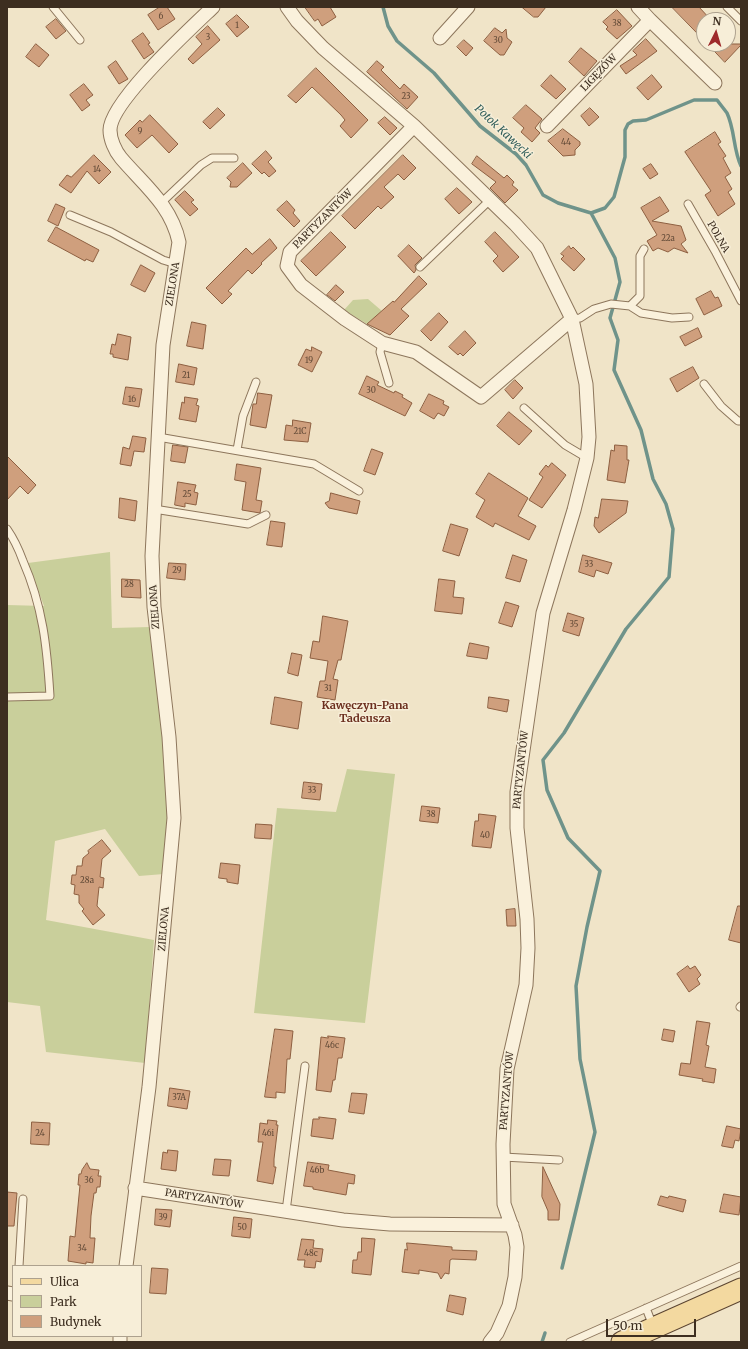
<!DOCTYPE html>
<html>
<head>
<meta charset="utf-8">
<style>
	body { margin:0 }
	#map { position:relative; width:748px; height:1349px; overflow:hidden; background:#f0e4c8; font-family:Merriweather,serif }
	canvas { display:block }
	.frame { position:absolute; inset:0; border:8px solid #3d2e20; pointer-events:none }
	.legend { position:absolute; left:12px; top:1265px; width:130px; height:72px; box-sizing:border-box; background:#f7eed8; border:1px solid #ada18e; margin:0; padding:5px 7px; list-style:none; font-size:12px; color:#3d2e20 }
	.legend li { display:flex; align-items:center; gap:8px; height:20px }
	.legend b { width:20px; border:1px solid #ada18e }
	.north { position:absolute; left:696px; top:12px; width:40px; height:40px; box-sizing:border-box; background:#f7eed8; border:1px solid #ada18e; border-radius:50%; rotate:5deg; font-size:11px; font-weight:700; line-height:16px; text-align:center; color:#3d2e20 }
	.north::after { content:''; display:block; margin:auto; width:14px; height:18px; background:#9e2a2b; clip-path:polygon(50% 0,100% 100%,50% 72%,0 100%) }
	.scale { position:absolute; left:606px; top:1319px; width:90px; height:18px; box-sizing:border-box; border:2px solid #3d2e20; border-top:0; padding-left:5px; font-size:12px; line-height:14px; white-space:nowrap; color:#3d2e20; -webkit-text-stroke:3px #f7eed8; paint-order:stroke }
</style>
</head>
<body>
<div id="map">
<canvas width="748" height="1349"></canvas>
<div class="frame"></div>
<ul class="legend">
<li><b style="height:5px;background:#f3d9a0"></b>Ulica</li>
<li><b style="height:11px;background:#c9cf9b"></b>Park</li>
<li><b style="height:11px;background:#cf9f7d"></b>Budynek</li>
</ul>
<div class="north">N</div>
<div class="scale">50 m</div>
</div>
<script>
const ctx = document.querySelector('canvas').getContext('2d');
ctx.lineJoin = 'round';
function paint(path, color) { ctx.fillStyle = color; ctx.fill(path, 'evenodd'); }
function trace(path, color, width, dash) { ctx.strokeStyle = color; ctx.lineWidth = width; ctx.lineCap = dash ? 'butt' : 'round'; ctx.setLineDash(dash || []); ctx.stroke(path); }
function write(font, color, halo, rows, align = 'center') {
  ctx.font = font + ' Merriweather,serif'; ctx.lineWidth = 3; ctx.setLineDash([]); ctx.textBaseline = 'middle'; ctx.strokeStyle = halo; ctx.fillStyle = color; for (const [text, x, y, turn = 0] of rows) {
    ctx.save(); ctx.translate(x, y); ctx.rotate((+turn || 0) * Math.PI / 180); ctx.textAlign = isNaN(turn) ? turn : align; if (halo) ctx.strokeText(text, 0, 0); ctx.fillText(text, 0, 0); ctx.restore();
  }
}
paint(new Path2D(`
	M368 299 382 311 367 324 344 310 353 300Z
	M110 552 112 628 150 627 171 801 164 874 139 876 105 829 55 841 46 920 154 940 145 1063 46 1052 40 1006 7 1002V605L44 606 28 563Z
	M347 769 395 774 365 1023 254 1013 277 808 336 812Z`), '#c9cf9b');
trace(new Path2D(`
	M383 7 388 26 397 41 434 73 480 126 516 154 526 165 543 195 558 203 591 213 605 208 614 197 625 157V130L628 124 633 121 646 120 694 100H717C720 104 724 109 727 113 735 130 733 149 741 166
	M562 1268 595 1132 580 1059 576 986 587 927 600 871 568 838 547 790 543 760 564 733 626 629 669 577 673 529 666 504 653 479 641 430 614 370 618 340 610 318 620 282 615 258 591 213
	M542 1342 545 1333`), '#6f938a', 3.5);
const building = new Path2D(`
	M160 7H167L175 19 158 30 148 15Z
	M305 7H330L336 17 322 26 318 19 315 21Z
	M522 7H546L538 17H534Z
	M672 7H699L711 20H704V40Z
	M617 10 632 26 617 39 606 29 608 27 603 22Z
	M237 15 249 27 237 37 226 24Z
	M56 19 66 31 56 39 46 27Z
	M208 26 220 40 193 64 188 59 202 44 196 37Z
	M495 28 502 33 506 29 507 38 512 42 504 55H500L484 41Z
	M143 33 150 43 148 44 154 52 144 59 132 41Z
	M646 39 657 51 626 74 620 66 637 55 633 51Z
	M464 40 473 48 466 56 457 47Z
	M36 44 49 55 39 67 26 57Z
	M708 44H741V45L725 62Z
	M581 48 597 61 584 76 569 62Z
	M116 61 128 79 119 84 108 67Z
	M377 61 384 67 381 70 400 89 404 84 418 97 407 109 367 72Z
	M316 68 368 120 351 138 340 126 345 120 341 115 312 87 296 103 288 96Z
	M551 75 566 89 556 99 541 86Z
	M652 75 662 87 648 100 637 88Z
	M84 84 93 95 86 100 90 105 82 111 70 95Z
	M526 105 542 119 535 128 540 133 532 142 521 132 524 128 513 118Z
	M218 108 225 115 210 129 203 122Z
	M590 108 599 117 589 126 581 116Z
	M150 115 178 144 169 153 152 135 137 148 125 135 140 120 142 122Z
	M385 117 397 128 390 135 378 123Z
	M563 129 580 142V145L575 150V155L563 156 548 141Z
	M715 132 721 142 718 144 726 156 723 158 731 173 725 177 732 189 728 192 735 204 718 216 705 195 711 191 685 152Z
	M266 151 272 158 268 162 276 171 269 177 264 172 262 174 252 164Z
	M94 155 111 172 99 184 87 171 71 193 59 185 67 175 71 177Z
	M403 155 416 168 404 180 398 174 384 187 394 197 381 209 378 206 355 229 342 216Z
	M477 156 504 178 507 175 514 182 512 185 518 190 505 203 490 188 496 182 472 164Z
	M243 163 252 173 237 187H230L231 182 227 178Z
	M651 164 658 174 650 179 643 169Z
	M457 188 472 202 459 214 445 199Z
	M185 191 194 200 191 202 198 209 190 216 175 200Z
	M660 197 669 211 652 221 681 226 686 240 681 244 688 253 674 248 668 252 658 248 653 251 647 241 657 235 641 208Z
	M287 201 295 210 293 213 300 221 294 227 277 210Z
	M56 204 65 208 58 226 48 221Z
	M56 227 99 250 93 262 86 259 85 261 48 241Z
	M331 232 346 247 316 276 301 261Z
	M495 232 519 257 503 272 493 261 498 256 485 242Z
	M270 239 277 248 261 263 262 264 252 274 248 270 228 291 232 294 222 304 206 288 246 248 252 254Z
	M409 245 422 258 415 265 416 270 414 273 398 256Z
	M569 246 571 249 573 247 585 259 574 271 561 259 564 256 561 254Z
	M141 265 155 273 145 292 131 285Z
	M419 276 427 284 401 309 409 316 390 335 367 324 393 301 394 302Z
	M336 285 344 292 335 301 327 295Z
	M711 291 715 298 718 297 722 306 704 315 696 299Z
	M439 313 448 322 431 341 421 331Z
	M192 322 206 325 203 349 187 346Z
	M698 328 702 337 685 346 680 337Z
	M465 331 476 343 463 356 460 353 458 355 449 347Z
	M118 334 131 337 128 360 113 357V354H110L112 344 115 345Z
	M312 347 322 352 312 372 298 365 306 349 311 351Z
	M179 364 197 368 194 385 176 382Z
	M693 367 699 378 677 392 670 379Z
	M367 376 379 382 377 385 394 393 395 391 403 395 402 397 412 403 405 416 359 394Z
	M515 380 523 388 513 399 505 390Z
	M126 387 142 389 139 407 123 404Z
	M258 393 272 395 266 428 250 425 253 404H256Z
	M429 394 444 401 443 404 449 407 444 416 438 413 434 419 420 411Z
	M185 397 198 399 196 405 199 406 196 422 179 419 182 402 184 403Z
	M509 412 532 431 519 445 497 426Z
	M293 420 311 423 308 442 284 440 286 425 292 426Z
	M133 436 146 438 144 452 134 451 131 466 120 464 123 447 129 449Z
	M173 445 188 447 185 463 171 461Z
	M615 445 627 446V460H629L625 483 607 480 611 450 614 451Z
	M372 449 383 453 375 475 364 471Z
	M7 456 36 485 28 494 20 486 7 500Z
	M552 463 566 475 542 508 529 500 543 477 539 474 546 465 548 467Z
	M237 464 261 468 256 500 262 501 260 513 242 510 246 482 235 480Z
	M489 473 528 498 518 516 536 526 529 540 495 523 493 527 476 517 485 500 476 494Z
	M178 482 196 485 194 492 198 493 196 505 185 503V507L175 505Z
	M331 493 360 501 357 514 329 508 325 503 329 501Z
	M120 498 137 501 135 521 119 518Z
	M602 499 628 501 626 513 599 533 594 526 595 517 598 518Z
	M271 521 285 523 282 547 267 545Z
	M451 524 468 529 459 556 443 551Z
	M513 555 527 560 520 582 506 578Z
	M583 555 612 563 608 574 596 570 594 577 579 572Z
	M169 563 186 564 185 580 167 578Z
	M122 579 140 580 141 598 122 597Z
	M439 579 455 581 453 597 464 598 462 614 435 611Z
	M506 602 519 606 512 627 499 623Z
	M568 613 584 618 579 636 563 631Z
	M323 616 348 621 341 660H338L333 679 338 680 335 700 317 697 320 681H325L328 661 310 658 313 641 319 642Z
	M470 643 489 647 487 659 467 656Z
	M292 653 302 655 298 676 288 673Z
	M275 697 302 702 298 729 271 724Z
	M489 697 509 700 507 712 488 708Z
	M304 782 322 784 320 800 302 798Z
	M422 806 440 808 438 823 420 821Z
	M479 814 496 816 491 848 472 846 475 821H478Z
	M256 824 272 825 271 839 255 838Z
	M102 840 111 851 102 859 100 877 104 878 103 888 99 887 97 906 105 915 93 925 82 911 84 909 79 903V895L74 894 75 885 71 884 72 875H76L77 866H82L83 858 89 853 88 851Z
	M221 863 240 865 238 884 227 882V879L219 878Z
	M738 906H741V943L729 940Z
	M515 909 516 926H507L506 910Z
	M688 966 690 969 695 966 701 975 697 979 700 984 689 992 677 974Z
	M697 1021 710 1023 706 1045 709 1046 705 1067 716 1069 714 1083 702 1081 703 1079 679 1075 681 1063 690 1064Z
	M275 1029 293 1031 290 1059H287L285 1093 276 1092V1098L265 1097Z
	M664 1029 675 1031 673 1042 662 1040Z
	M328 1036 345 1038 342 1058H338L335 1080H333L331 1092 316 1090 321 1037 328 1038Z
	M170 1088 190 1091 187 1109 168 1106Z
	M352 1093 367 1094 364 1114 349 1112Z
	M319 1117 336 1119 333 1139 311 1136 313 1119H319Z
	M268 1120 277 1121 276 1125H278L274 1159V1167H276L273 1184 257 1181 263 1142H258L260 1123 267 1124Z
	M32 1122 50 1123 49 1145 31 1144Z
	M727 1126 741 1129 739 1141 735 1140 733 1148 722 1146Z
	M168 1150 178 1151 176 1171 161 1169 163 1152 167 1153Z
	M215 1159 231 1160 229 1176 213 1175Z
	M308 1162 329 1165 328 1170 355 1175 354 1184 348 1183 346 1195 313 1189V1187L304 1186Z
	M87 1163 90 1169 99 1170 98 1176H101L100 1187H97L96 1193H94L91 1216 90 1238H95L93 1263 86 1262V1264L68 1261 70 1236 75 1237 80 1185H78L79 1174H81L82 1170Z
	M543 1167 560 1204 559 1220H548V1211L542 1197Z
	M7 1192 17 1193 14 1226H7Z
	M724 1194 741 1197 739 1215 720 1212Z
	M661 1196 668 1198 669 1196 686 1200 683 1212 658 1205Z
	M156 1209 172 1210 170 1227 155 1225Z
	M234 1217 252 1219 250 1238 232 1236Z
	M362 1238 375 1239 371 1275 352 1273 353 1260H357L358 1252H361Z
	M302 1239 314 1240 313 1248 323 1249 321 1262 316 1261 315 1268 304 1267 305 1260H298Z
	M407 1243 452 1247V1250L477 1251 476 1260 452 1259 450 1260 449 1274 445 1273 441 1279 438 1273 419 1270V1274L402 1272 405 1249 407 1250Z
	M152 1268 168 1269 166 1294 150 1293Z
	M450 1295 466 1298 463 1315 447 1311Z`);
paint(building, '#cf9f7d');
trace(building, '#8d5f41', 1);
const lane = new Path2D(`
	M53 7 80 40
	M727 7 741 21
	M161 203 201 165 212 158H234
	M688 204 715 251 741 301
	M70 215 111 232 163 260 176 264
	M420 267 490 200
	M630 306 640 296V256L644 249
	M572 319 580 318 594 309 611 304 630 306 641 313 672 318 689 317
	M382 343 380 352 389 383
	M704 384 721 406 738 421H741
	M524 408 565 445 587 458
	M158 437 314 464 359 491
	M237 450 243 416 256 382
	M154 509 248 524 266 515
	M7 529C14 539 19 550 23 561 43 607 47 647 50 696L7 697
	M740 1007 741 1006
	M503 1157 559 1160
	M286 1211 305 1066
	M19 1266 23 1199
	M646 1308 653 1326
	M570 1342 741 1266`);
const street = new Path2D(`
	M287 7 297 21 323 48 414 126 515 224 537 248 572 319 586 384 589 437 587 458 574 510 543 613 517 792V828L527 919 528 948 526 985 507 1069 503 1144 504 1204 515 1235 517 1247 515 1277 509 1306 497 1333 490 1342
	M650 20 715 83
	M440 38 468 7
	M414 126 290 252 287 266 301 285 345 319 382 343 416 352 481 397 572 319
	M547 126 650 20 638 7
	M135 1188 343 1220 390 1224 512 1225
	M126 1266 149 1087 174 818 169 737 154 607 152 556 163 345 179 242C171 205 144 185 121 158 115 151 110 139 110 130 110 102 191 28 213 7
	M7 1293 13 1294
	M120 1342V1336`);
const primary = new Path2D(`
	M622 1342 741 1289`);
trace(lane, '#8d765c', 9);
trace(street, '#8d765c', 15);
trace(primary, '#5b4430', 23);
trace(lane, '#faf1dc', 7);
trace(street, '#faf1dc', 13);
trace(primary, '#f3d9a0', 21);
write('8px', '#624a37', null, [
	["6",161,17],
	["38",617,24],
	["1",237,26],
	["3",208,38],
	["30",498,41],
	["23",406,97],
	["9",140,132],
	["44",566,143],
	["14",97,170],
	["22a",668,239],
	["19",309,361],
	["21",186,376],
	["30",371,391],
	["16",132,400],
	["21C",300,432],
	["25",187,495],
	["33",589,565],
	["29",177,571],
	["28",129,585],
	["35",574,625],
	["31",328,689],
	["33",312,791],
	["38",431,815],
	["40",485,836],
	["28a",87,881],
	["46c",332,1046],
	["37A",179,1098],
	["24",40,1134],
	["46i",268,1134],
	["46b",317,1171],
	["36",89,1181],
	["39",163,1218],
	["50",242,1228],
	["34",82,1249],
	["48c",311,1254]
]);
write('10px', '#3d2e20', '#f7eed8', [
	["LIGĘZÓW",599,73,-46],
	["PARTYZANTÓW",323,219,-45],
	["POLNA",718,237,60],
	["ZIELONA",173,284,-81],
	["ZIELONA",155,607,-94],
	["PARTYZANTÓW",521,770,-84],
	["ZIELONA",164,929,-85],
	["PARTYZANTÓW",507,1091,-85],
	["PARTYZANTÓW",204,1199,9]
]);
write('italic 11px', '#2f5d5a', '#f7eed8', [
	["Potok Kawęcki",503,132,43]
]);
write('bold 11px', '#6b2e1e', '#f7eed8', [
	["Kawęczyn-Pana",365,706],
	["Tadeusza",365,719]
]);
</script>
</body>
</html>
